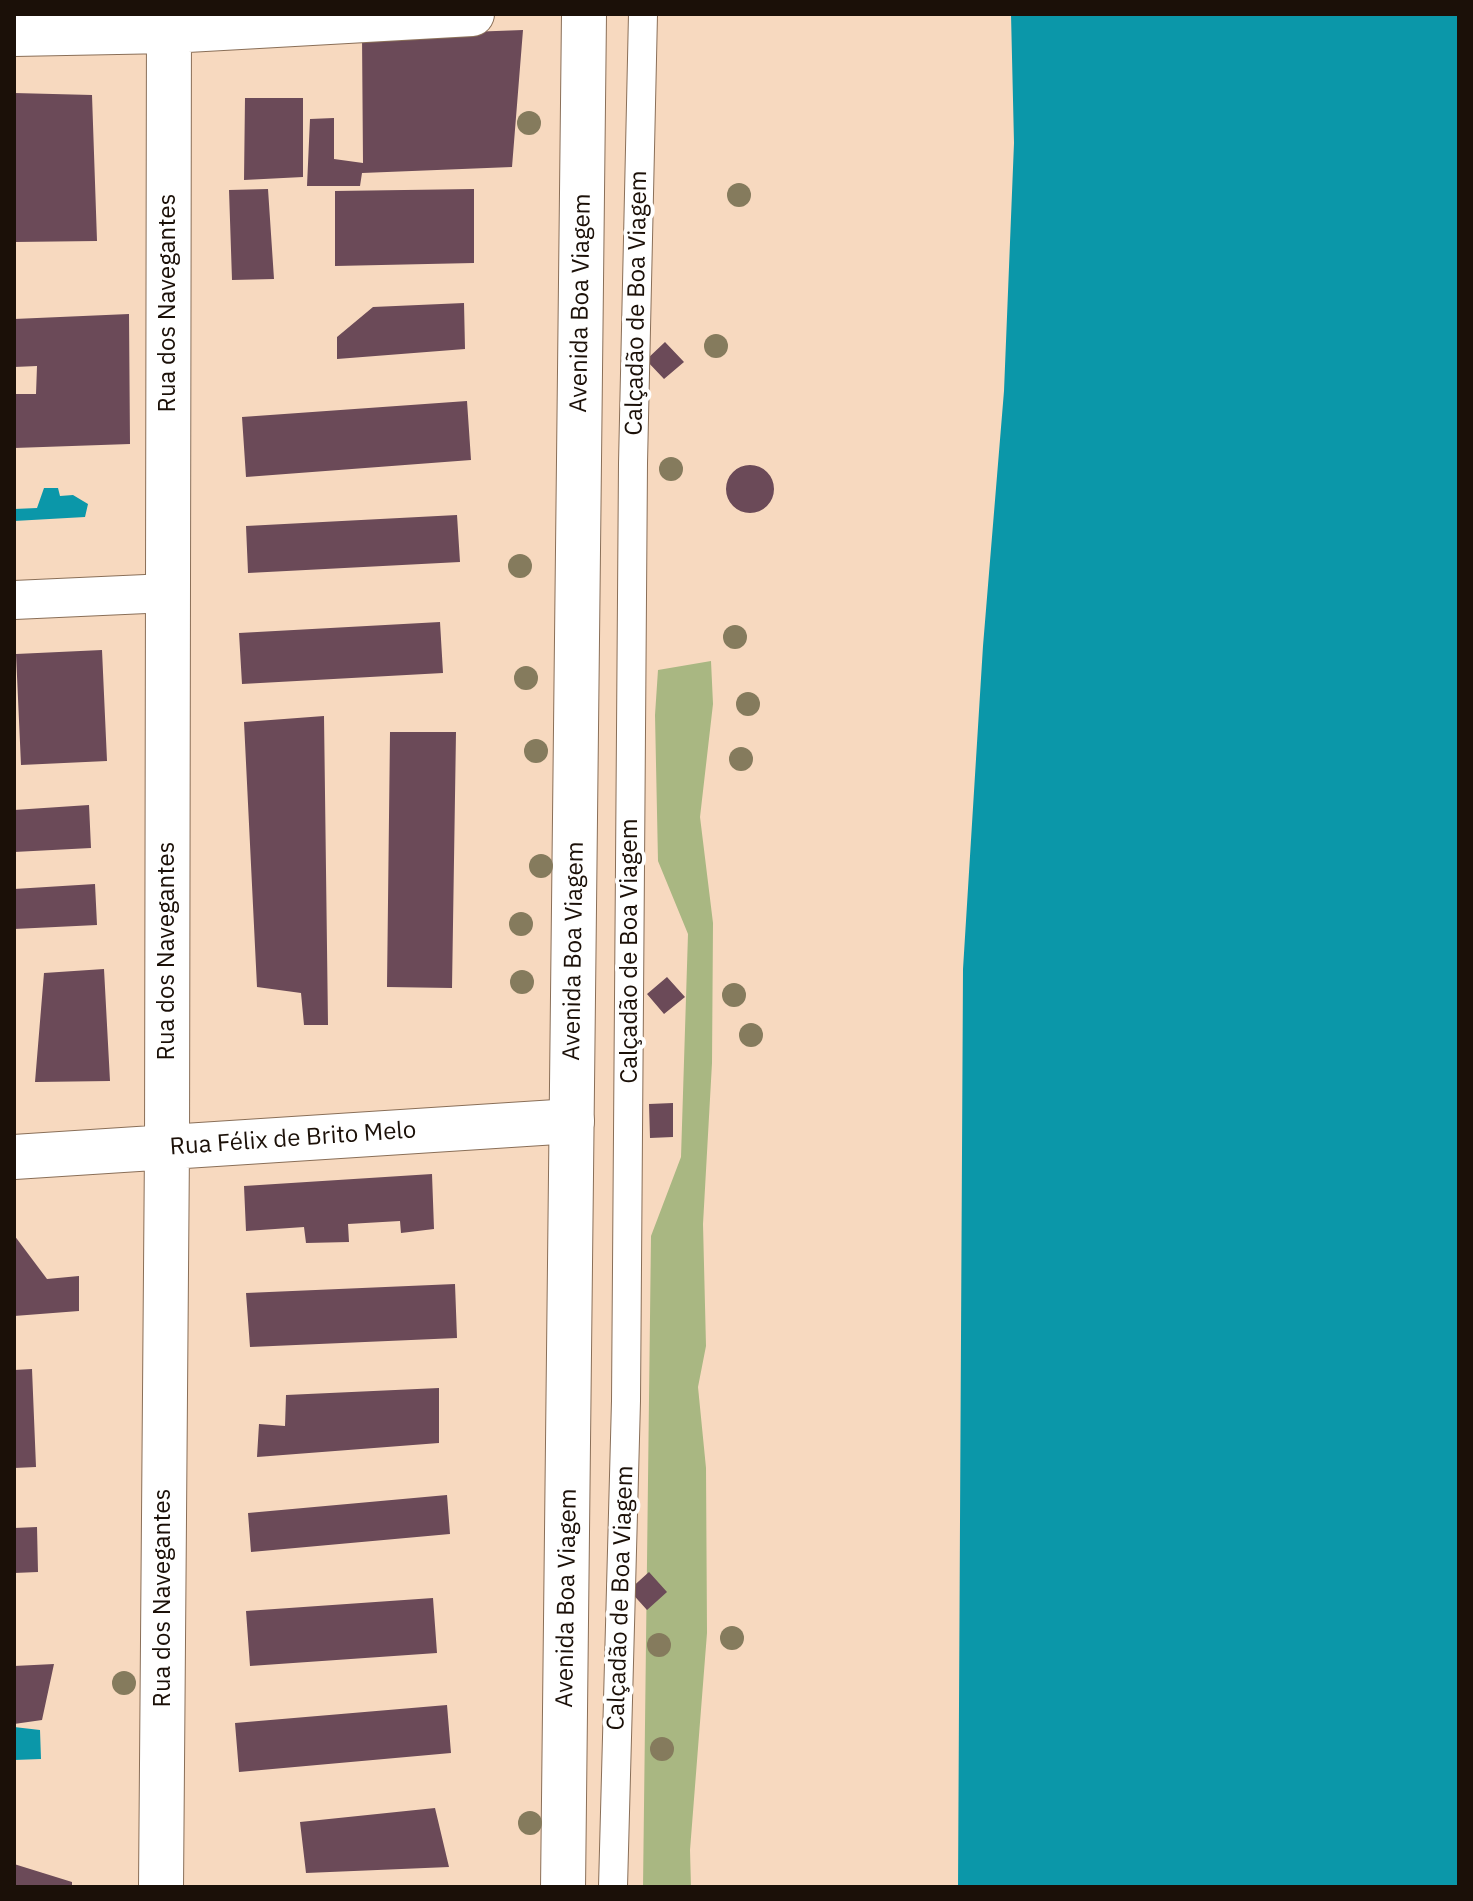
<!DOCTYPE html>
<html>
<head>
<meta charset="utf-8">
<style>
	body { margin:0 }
	#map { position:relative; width:1473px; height:1901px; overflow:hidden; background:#f7d9bf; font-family:"IBM Plex Sans",sans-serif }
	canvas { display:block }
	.frame { position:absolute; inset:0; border:16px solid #1b1008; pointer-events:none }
</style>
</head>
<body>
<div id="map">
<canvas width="1473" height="1901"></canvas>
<div class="frame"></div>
</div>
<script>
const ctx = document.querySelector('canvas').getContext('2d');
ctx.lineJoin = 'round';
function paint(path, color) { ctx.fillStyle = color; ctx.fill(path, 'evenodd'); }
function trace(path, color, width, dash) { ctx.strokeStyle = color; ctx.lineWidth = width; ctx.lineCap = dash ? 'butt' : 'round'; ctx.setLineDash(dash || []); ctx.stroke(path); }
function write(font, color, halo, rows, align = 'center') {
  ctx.font = font + ' "IBM Plex Sans",sans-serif'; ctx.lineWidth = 8; ctx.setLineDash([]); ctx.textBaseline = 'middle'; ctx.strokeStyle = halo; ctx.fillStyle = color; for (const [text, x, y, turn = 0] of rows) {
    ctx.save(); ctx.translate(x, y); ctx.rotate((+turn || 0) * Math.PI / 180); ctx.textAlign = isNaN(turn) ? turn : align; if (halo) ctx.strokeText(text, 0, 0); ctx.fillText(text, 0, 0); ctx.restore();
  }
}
paint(new Path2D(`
	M711 661 713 704 700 817 713 923 712 1063 703 1224 706 1346 698 1387 706 1468 707 1633 690 1850 691 1887H643L651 1236 681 1157 688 934 658 861 655 715 658 670Z`), '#a9b782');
paint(new Path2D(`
	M1011 14H1459V1887H958L963 969 983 646 1004 391 1014 143Z
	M44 488H58L60 496 73 495 88 504 85 517 14 521V509L37 508Z
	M14 1727 40 1730 41 1759 14 1760Z`), '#0b97a9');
paint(new Path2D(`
	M523 30 512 167 362 173 360 186H307L310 119 334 118V159L363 163 362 36Z
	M14 93 92 95 97 241 14 242Z
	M245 98H303V177L244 180Z
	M268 189 274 279 232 280 229 190Z
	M474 189V263L335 266V191Z
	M464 303 465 349 337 359V337L373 307Z
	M129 314 130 444 14 448V394H36L37 366 14 367V319Z
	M665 342 684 362 664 379 646 360Z
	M467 401 471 460 246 477 242 417Z
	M726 489a24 24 0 1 1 48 0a24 24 0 1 1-48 0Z
	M457 515 460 562 248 573 246 526Z
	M440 622 443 673 242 684 239 633Z
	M102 650 107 761 21 765 16 654Z
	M324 716 328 1025H304L301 993 257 987 244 722Z
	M390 732H456L452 988 387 987Z
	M89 805 91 848 14 852V810Z
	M95 884 97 925 14 929V889Z
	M104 969 110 1081 35 1082 44 973Z
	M667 977 685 997 664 1014 647 994Z
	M673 1103V1137L650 1138 649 1104Z
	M432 1174 434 1229 401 1233 400 1221 348 1224 349 1242 306 1243 304 1227 246 1231 244 1186Z
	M14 1235 47 1279 79 1276V1311L14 1316Z
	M455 1284 457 1338 250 1347 246 1293Z
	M32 1369 36 1467 14 1468V1370Z
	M439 1388V1443L257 1457 259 1424 285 1426 286 1395Z
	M447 1495 450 1534 251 1552 248 1513Z
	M37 1527 38 1572 14 1573V1528Z
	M649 1572 667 1592 647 1610 629 1590Z
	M433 1598 437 1653 250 1666 246 1611Z
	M54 1664 42 1720 14 1724V1666Z
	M447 1705 451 1753 239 1772 235 1723Z
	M435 1808 449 1867 306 1873 300 1822Z
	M14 1864 72 1882V1887H14Z`), '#6b4a58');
const pedestrian = new Path2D(`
	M613 1887 626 1401 633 463 643 14`);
const minor = new Path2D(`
	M14 600 168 593`);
const secondary = new Path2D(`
	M14 34 169 31 472 14
	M14 1157 572 1121
	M161 1887 167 1147 169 14`);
const primary = new Path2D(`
	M563 1887 584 14`);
trace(pedestrian, '#8a6f58', 30);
trace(minor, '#8a6f58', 40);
trace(secondary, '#8a6f58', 46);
trace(primary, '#8a6f58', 46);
trace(pedestrian, '#fff', 28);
trace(minor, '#fff', 38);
trace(secondary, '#fff', 44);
trace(primary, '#fff', 44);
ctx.fillStyle = '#857b5d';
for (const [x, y] of [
	[529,123],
	[739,195],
	[716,346],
	[671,469],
	[520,566],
	[735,637],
	[526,678],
	[748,704],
	[536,751],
	[741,759],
	[541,866],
	[521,924],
	[522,982],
	[734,995],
	[751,1035],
	[732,1638],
	[659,1645],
	[124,1683],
	[662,1749],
	[530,1823]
]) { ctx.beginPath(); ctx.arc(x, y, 12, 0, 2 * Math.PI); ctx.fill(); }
write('24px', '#1b1008', '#fff', [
	["Rua dos Navegantes",168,303,-90],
	["Avenida Boa Viagem",581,303,-89],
	["Calçadão de Boa Viagem",637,303,-89],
	["Rua dos Navegantes",167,951,-90],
	["Avenida Boa Viagem",574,951,-89],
	["Calçadão de Boa Viagem",630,951,-90],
	["Rua Félix de Brito Melo",293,1139,-4],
	["Rua dos Navegantes",163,1598,-90],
	["Avenida Boa Viagem",567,1598,-89],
	["Calçadão de Boa Viagem",621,1598,-88]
]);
</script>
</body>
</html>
